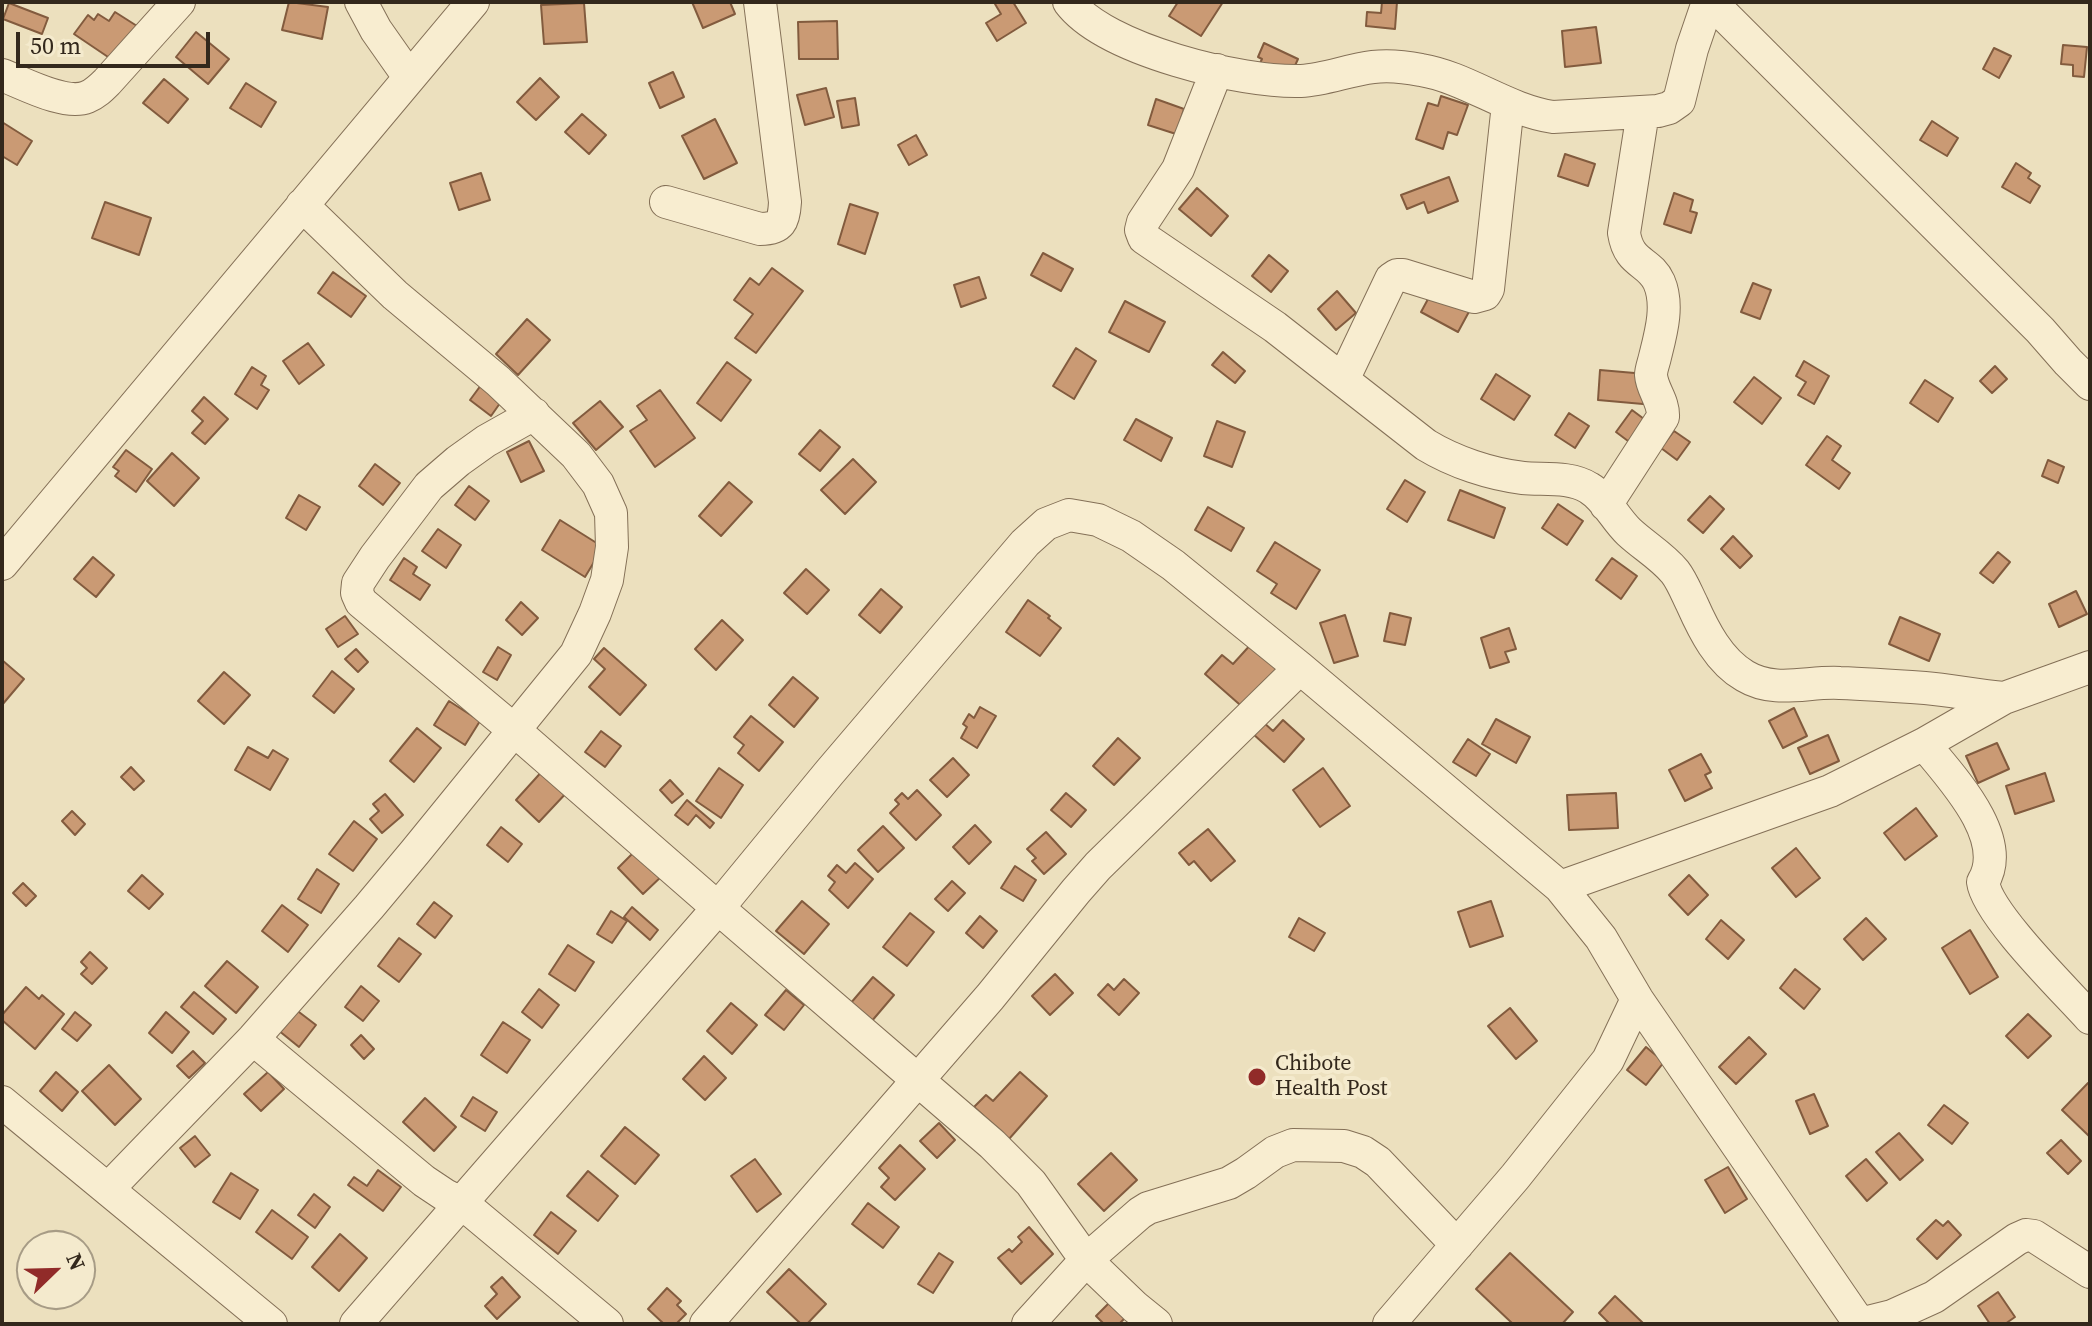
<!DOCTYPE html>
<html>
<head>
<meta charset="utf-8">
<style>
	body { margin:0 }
	#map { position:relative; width:2092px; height:1326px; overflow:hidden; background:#ece0be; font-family:"Source Serif 4",serif }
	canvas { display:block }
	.frame { position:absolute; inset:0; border:4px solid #33281c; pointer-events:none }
	.north { position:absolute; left:16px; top:1230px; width:80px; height:80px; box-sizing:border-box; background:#f4eacd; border:2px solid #a79c86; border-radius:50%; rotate:67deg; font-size:22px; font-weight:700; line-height:32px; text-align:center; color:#33281c }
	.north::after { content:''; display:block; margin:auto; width:28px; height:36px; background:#912b29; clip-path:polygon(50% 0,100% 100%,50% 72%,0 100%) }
	.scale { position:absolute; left:16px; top:32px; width:194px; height:36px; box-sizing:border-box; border:4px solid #33281c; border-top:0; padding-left:10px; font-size:24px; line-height:28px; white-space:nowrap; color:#33281c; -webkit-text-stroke:6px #f4eacd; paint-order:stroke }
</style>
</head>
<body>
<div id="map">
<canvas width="2092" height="1326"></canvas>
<div class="frame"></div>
<div class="north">N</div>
<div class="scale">50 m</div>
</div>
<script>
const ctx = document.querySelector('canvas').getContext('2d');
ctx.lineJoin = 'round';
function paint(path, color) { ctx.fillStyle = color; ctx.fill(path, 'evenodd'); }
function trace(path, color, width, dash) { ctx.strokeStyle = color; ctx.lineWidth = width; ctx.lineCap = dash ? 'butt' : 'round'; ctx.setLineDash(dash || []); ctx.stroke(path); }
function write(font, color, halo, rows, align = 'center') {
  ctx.font = font + ' "Source Serif 4",serif'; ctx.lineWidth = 8; ctx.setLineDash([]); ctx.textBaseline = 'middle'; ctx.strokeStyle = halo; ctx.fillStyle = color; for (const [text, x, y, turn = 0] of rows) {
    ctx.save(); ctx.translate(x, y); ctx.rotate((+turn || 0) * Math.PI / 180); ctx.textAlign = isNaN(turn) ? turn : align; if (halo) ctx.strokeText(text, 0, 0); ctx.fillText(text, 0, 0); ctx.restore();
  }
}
const building = new Path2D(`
	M289 2 328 7 322 39 282 30Z
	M692 2H730L735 14 703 28Z
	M998 2H1013L1026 23 997 41 986 23 1001 14 995 4Z
	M1178 2H1223L1201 36 1169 16Z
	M1382 2H1397L1395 29 1366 26 1367 12 1381 13Z
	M9 3 48 18 42 34 3 19Z
	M584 3 587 42 544 44 541 5Z
	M115 12 137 26 114 61 74 34 88 15 94 20 98 14 109 21Z
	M837 21 838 59H799L798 22Z
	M1596 27 1601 63 1565 67 1562 31Z
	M196 32 229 59 208 84 176 57Z
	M1264 43 1298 59 1283 92 1253 78 1262 59 1258 57Z
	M2063 45 2087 47 2084 77 2073 76V65L2061 64Z
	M1994 48 2011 56 1999 78 1983 69Z
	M673 72 684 97 660 108 649 83Z
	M540 78 559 97 536 120 517 102Z
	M164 79 188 99 168 123 143 103Z
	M246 83 276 102 261 127 230 108Z
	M826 88 834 117 805 125 797 95Z
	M1441 96 1468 105 1457 135 1448 132 1443 149 1416 139 1428 103 1438 106Z
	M855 98 859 125 842 128 837 101Z
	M1156 99 1184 109 1176 134 1148 125Z
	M582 114 606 135 589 154 565 132Z
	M715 119 737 163 704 179 682 136Z
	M1932 121 1958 138 1947 156 1920 140Z
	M2 122 32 141 17 165 2 156Z
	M916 135 927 155 909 165 898 145Z
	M1565 154 1595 164 1588 186 1558 176Z
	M2016 163 2031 173 2028 178 2040 186 2030 203 2002 187Z
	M481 173 490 200 459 210 450 183Z
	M1449 177 1458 201 1428 213 1424 202 1407 209 1401 195Z
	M1197 188 1228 216 1211 236 1179 209Z
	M1674 193 1693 200 1690 211 1697 213 1691 233 1664 224Z
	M105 202 151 218 139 255 92 238Z
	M850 204 878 213 865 254 838 244Z
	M1043 253 1073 269 1061 291 1031 275Z
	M1269 255 1288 271 1271 292 1252 276Z
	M772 268 803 291 756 353 735 338 753 314 734 300 750 278 759 285Z
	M333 272 366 296 351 317 318 293Z
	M979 277 986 298 961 307 954 285Z
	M1753 283 1771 290 1760 319 1741 312Z
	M1434 288 1471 308 1458 332 1421 312Z
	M1337 291 1356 313 1336 330 1318 309Z
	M1125 301 1165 322 1149 352 1109 332Z
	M527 319 550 340 518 375 496 354Z
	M308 343 324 365 299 384 283 361Z
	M1076 348 1096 361 1074 399 1053 386Z
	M1223 352 1245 371 1235 383 1212 365Z
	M1804 361 1829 376 1814 404 1798 395 1806 382 1796 376Z
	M727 362 751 380 721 421 697 403Z
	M1995 366 2007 379 1992 393 1980 381Z
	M252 367 266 376 261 385 269 390 257 409 235 394Z
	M1600 370 1646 374 1643 404 1598 400Z
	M1496 374 1530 396 1514 420 1481 399Z
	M1754 377 1781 398 1762 424 1734 402Z
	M1925 380 1953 398 1938 422 1910 403Z
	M484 381 505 396 491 416 470 400Z
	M660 390 695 438 655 467 630 431 647 420 637 406Z
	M204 397 228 419 205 444 192 433 203 421 192 411Z
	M600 401 623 427 596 450 573 423Z
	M1632 410 1648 422 1632 444 1616 432Z
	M1569 413 1589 426 1575 448 1555 435Z
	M1136 419 1172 438 1161 461 1124 440Z
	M1217 421 1245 432 1232 467 1204 456Z
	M820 430 840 447 820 471 799 454Z
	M1674 431 1690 442 1677 460 1661 448Z
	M1827 436 1841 446 1832 460 1850 473 1839 489 1806 465Z
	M529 441 544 471 521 482 507 452Z
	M126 450 152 469 136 492 115 476 119 471 113 467Z
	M172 453 199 478 174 506 147 481Z
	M853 459 876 482 845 514 821 490Z
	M2048 460 2064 467 2058 483 2042 476Z
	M375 464 400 483 383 505 359 486Z
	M1405 480 1425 492 1407 522 1387 509Z
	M729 482 752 502 721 536 699 516Z
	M469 486 489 501 475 520 455 505Z
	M1460 490 1505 508 1494 538 1448 520Z
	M299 495 320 507 306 530 286 518Z
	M1710 496 1724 509 1703 533 1688 520Z
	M1558 504 1583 521 1567 545 1542 528Z
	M1208 507 1244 528 1231 551 1195 530Z
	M560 520 603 547 585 577 542 550Z
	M438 529 461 545 446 568 422 551Z
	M1733 536 1752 556 1740 568 1721 549Z
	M1275 542 1320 570 1296 609 1271 593 1277 584 1257 571Z
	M1998 552 2010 562 1993 583 1980 573Z
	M93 557 114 575 96 597 74 579Z
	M404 558 417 567 413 574 430 585 420 600 390 580Z
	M1612 558 1637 576 1621 599 1596 580Z
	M806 569 829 590 807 614 784 593Z
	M881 589 902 607 880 633 859 615Z
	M2076 591 2087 614 2059 627 2049 604Z
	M1028 600 1050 616 1048 618 1061 628 1040 656 1006 632Z
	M521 602 538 618 522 635 506 620Z
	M1390 613 1411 618 1405 645 1384 641Z
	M1345 615 1358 656 1334 663 1320 623Z
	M345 616 358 634 338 647 326 629Z
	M1900 617 1940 634 1929 661 1889 644Z
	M722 620 743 640 716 670 695 649Z
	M1509 628 1516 649 1505 652 1509 662 1490 668 1481 638Z
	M1253 642 1284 669 1247 711 1205 674 1222 655 1233 664Z
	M498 647 511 655 497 680 483 672Z
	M604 648 646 685 620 715 589 687 605 669 594 659Z
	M356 649 368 662 358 672 345 659Z
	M2 660 24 679 2 705Z
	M332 671 354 689 334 713 313 696Z
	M224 672 250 695 224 724 198 701Z
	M793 677 818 698 794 727 769 705Z
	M449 701 480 721 465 745 434 725Z
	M980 707 996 716 977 748 961 738 967 727 963 724 969 714 974 718Z
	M1794 708 1807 736 1783 748 1769 721Z
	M751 716 783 742 759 771 738 753 744 745 734 737Z
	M1496 719 1530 737 1516 763 1482 744Z
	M1283 720 1304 739 1284 762 1252 733 1262 721 1273 731Z
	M417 728 441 748 414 782 390 761Z
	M601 731 621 746 605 767 585 752Z
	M1828 735 1839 761 1810 774 1798 748Z
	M1118 738 1140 758 1114 785 1093 766Z
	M1468 739 1490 754 1476 776 1453 762Z
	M1997 743 2009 769 1978 783 1966 756Z
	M248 747 268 758 273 750 288 759 270 790 235 770Z
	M1701 754 1711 772 1705 775 1712 788 1685 801 1669 770Z
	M953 758 969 775 947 797 930 780Z
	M131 767 144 781 134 790 121 777Z
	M545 768 569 790 539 822 516 800Z
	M719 768 743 785 721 818 696 801Z
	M1323 768 1350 806 1320 827 1293 790Z
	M2045 773 2054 801 2015 814 2006 786Z
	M670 780 683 794 672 803 660 790Z
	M917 790 941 815 916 840 890 813 899 804 895 800 902 793 908 799Z
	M1066 793 1086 810 1071 827 1051 810Z
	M1616 793 1618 828 1569 830 1567 795Z
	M385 794 403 815 382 833 370 819 379 811 373 804Z
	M687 800 714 823 710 828 696 815 688 825 675 815Z
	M1916 808 1937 836 1905 860 1884 833Z
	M72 811 85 824 75 835 62 821Z
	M354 821 377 839 353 871 329 854Z
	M975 825 991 842 969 864 953 847Z
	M883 826 904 848 878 872 858 850Z
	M501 827 522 844 508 862 487 845Z
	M1208 829 1235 861 1211 881 1194 861 1189 865 1179 853Z
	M1046 832 1066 854 1044 874 1032 861 1036 858 1027 849Z
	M639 847 664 874 643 894 618 868Z
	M1796 848 1820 878 1796 897 1772 868Z
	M855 863 873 879 848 908 829 890 835 882 828 876 837 865 846 873Z
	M1015 866 1036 880 1023 901 1001 888Z
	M317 869 339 884 321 913 298 899Z
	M142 875 163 894 149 909 128 891Z
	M1689 875 1708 895 1688 915 1669 895Z
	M952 881 965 893 948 911 935 899Z
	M23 883 36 896 26 906 13 893Z
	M802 901 829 924 804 954 776 931Z
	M1491 901 1503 936 1470 947 1458 912Z
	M434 902 452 916 435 938 417 924Z
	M282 905 308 925 288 952 262 931Z
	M632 907 658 930 650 940 624 917Z
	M611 911 627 921 612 943 597 934Z
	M910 913 934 932 907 966 883 947Z
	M980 916 997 931 983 948 966 933Z
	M1299 918 1325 933 1314 951 1289 937Z
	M1866 918 1886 939 1863 960 1844 939Z
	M1721 920 1744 940 1728 959 1706 939Z
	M1970 930 1998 977 1970 994 1942 948Z
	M399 938 421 954 399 982 378 966Z
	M568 945 594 962 575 991 549 974Z
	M90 952 107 968 92 984 81 974 87 968 81 962Z
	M227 961 258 987 236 1013 205 986Z
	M1795 969 1820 989 1804 1009 1780 988Z
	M1055 974 1073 993 1050 1015 1032 996Z
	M873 977 894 995 871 1022 850 1004Z
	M1124 979 1139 993 1119 1015 1098 995 1108 984 1114 990Z
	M361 986 379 1001 363 1021 345 1007Z
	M26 987 39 999 42 995 64 1014 35 1049 2 1020V1015Z
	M539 989 559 1005 542 1028 522 1012Z
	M786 990 804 1005 784 1030 765 1015Z
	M194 992 226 1019 213 1034 181 1007Z
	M731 1003 757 1025 732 1054 707 1031Z
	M1510 1008 1537 1041 1516 1059 1488 1026Z
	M295 1009 316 1025 299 1047 278 1030Z
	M75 1012 91 1025 77 1041 62 1029Z
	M166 1012 189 1032 172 1053 149 1033Z
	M2028 1014 2051 1036 2028 1058 2006 1036Z
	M503 1022 530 1040 507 1073 481 1055Z
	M361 1035 374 1049 364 1059 351 1045Z
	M1749 1037 1766 1054 1736 1084 1719 1067Z
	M1646 1047 1664 1062 1646 1085 1627 1070Z
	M193 1051 205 1063 189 1078 177 1066Z
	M704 1056 726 1078 705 1100 683 1079Z
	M109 1065 141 1099 115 1125 82 1091Z
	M56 1072 78 1092 62 1111 40 1091Z
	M268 1072 284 1089 261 1111 244 1094Z
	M1020 1072 1047 1096 1009 1139 974 1107 986 1095 993 1101Z
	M2088 1083 2090 1085V1137L2062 1110Z
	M1814 1094 1828 1126 1810 1134 1796 1101Z
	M473 1097 497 1112 485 1131 461 1116Z
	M425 1098 456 1127 434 1151 403 1122Z
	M1944 1105 1968 1123 1952 1144 1928 1125Z
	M939 1123 955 1140 937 1158 920 1141Z
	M625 1127 659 1155 635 1184 601 1156Z
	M1899 1133 1923 1160 1900 1180 1876 1152Z
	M195 1136 210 1155 195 1167 180 1148Z
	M2061 1140 2081 1161 2068 1174 2047 1153Z
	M900 1145 925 1169 895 1200 881 1187 889 1178 879 1168Z
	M1111 1153 1137 1180 1104 1211 1078 1184Z
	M755 1159 781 1194 757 1212 731 1176Z
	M1866 1159 1887 1183 1867 1201 1846 1176Z
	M1728 1167 1747 1199 1725 1213 1705 1180Z
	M378 1170 401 1187 383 1211 348 1185 354 1177 367 1186Z
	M588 1171 618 1196 598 1221 567 1196Z
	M231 1173 258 1190 240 1219 213 1202Z
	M314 1194 330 1207 315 1228 298 1215Z
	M868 1203 899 1227 883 1248 852 1224Z
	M272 1210 308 1237 292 1259 256 1232Z
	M551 1212 576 1231 558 1254 534 1235Z
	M1936 1220 1943 1226 1948 1221 1961 1235 1937 1259 1917 1239Z
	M1029 1227 1053 1254 1021 1284 998 1258 1009 1249 1012 1252 1022 1242 1018 1237Z
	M340 1234 367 1258 339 1291 312 1267Z
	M939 1253 953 1262 933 1293 918 1284Z
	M1510 1253 1573 1312 1562 1324H1513L1476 1289Z
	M789 1269 826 1304 807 1324H801L767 1292Z
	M502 1277 520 1297 497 1319 485 1306 497 1294 491 1287Z
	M667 1288 681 1301 677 1305 686 1314 676 1324H664L648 1309Z
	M1998 1292 2015 1317 2005 1324H1990L1978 1306Z
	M1615 1296 1644 1324H1610L1599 1313Z
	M1111 1301 1127 1316 1119 1324H1104L1096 1316Z`);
paint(building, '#ca9a74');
trace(building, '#825b3e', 2);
const street = new Path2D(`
	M361 2 376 30 409 77
	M1069 2C1105 50 1242 83 1301 81 1325 80 1348 70 1373 67 1388 65 1406 67 1421 70 1468 78 1506 110 1553 117L1658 111 1669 108 1679 101 1692 49 1708 2
	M1711 2 2040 330 2068 362 2090 384
	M1217 70 1178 169 1143 222 1141 230 1144 238 1275 327 1426 445C1454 462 1490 474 1523 478 1543 480 1570 476 1589 488 1606 498 1615 519 1629 532 1644 546 1662 556 1675 572 1682 581 1687 594 1692 604 1704 631 1719 661 1745 676 1775 694 1808 681 1840 683 1869 684 1897 686 1925 688 1951 690 1977 696 2004 698
	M2 75C23 83 65 106 87 97 95 94 101 88 107 82L179 2
	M666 202 760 229C781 229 784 221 785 202L760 2
	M1343 380 1391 279 1397 275H1403L1474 297 1485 294 1488 289 1508 104
	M534 414 486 441 458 461 429 486 375 557 358 583 357 593 361 602 514 730 718 908 992 1144 1031 1183 1086 1260 1135 1307 1156 1324
	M1606 505 1663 417C1664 401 1652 390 1651 375 1651 369 1654 362 1655 357 1661 333 1669 305 1659 282 1649 260 1629 265 1624 233L1643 112
	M2 564 473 2
	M1924 744C1950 776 2010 838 1983 882 1987 914 2065 990 2090 1018
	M1560 887 1830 791 1924 744 2004 698 2090 667
	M253 1039 424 1181 445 1195 463 1204 607 1324
	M2 1102 271 1324
	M108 1189 253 1039 369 907 415 852 576 654 595 613 607 580 612 547 611 513 598 484 576 455 498 381 395 295 302 205
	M356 1324 718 908 829 773 1025 543 1046 524 1069 515 1098 520 1131 536 1173 565 1300 668 1560 887 1601 938 1637 999 1860 1324
	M706 1324 990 997 1076 891 1098 866 1300 668
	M1028 1324 1086 1260 1140 1213 1148 1208 1229 1183 1246 1173 1275 1152 1293 1145 1344 1146 1363 1152 1378 1162 1457 1245
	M1389 1324 1515 1177 1608 1060 1637 999
	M1860 1324 1892 1316 1934 1297 2017 1239 2026 1235 2034 1236 2090 1272`);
trace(street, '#847057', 34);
trace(street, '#f8edd0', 32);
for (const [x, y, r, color] of [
	[1257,1077,10,"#912b29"]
]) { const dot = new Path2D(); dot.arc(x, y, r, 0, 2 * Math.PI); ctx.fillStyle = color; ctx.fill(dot); trace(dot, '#f4eacd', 3); }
write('22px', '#33281c', '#f4eacd', [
	["Chibote",1275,1064],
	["Health Post",1275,1089]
], 'left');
</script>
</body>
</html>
